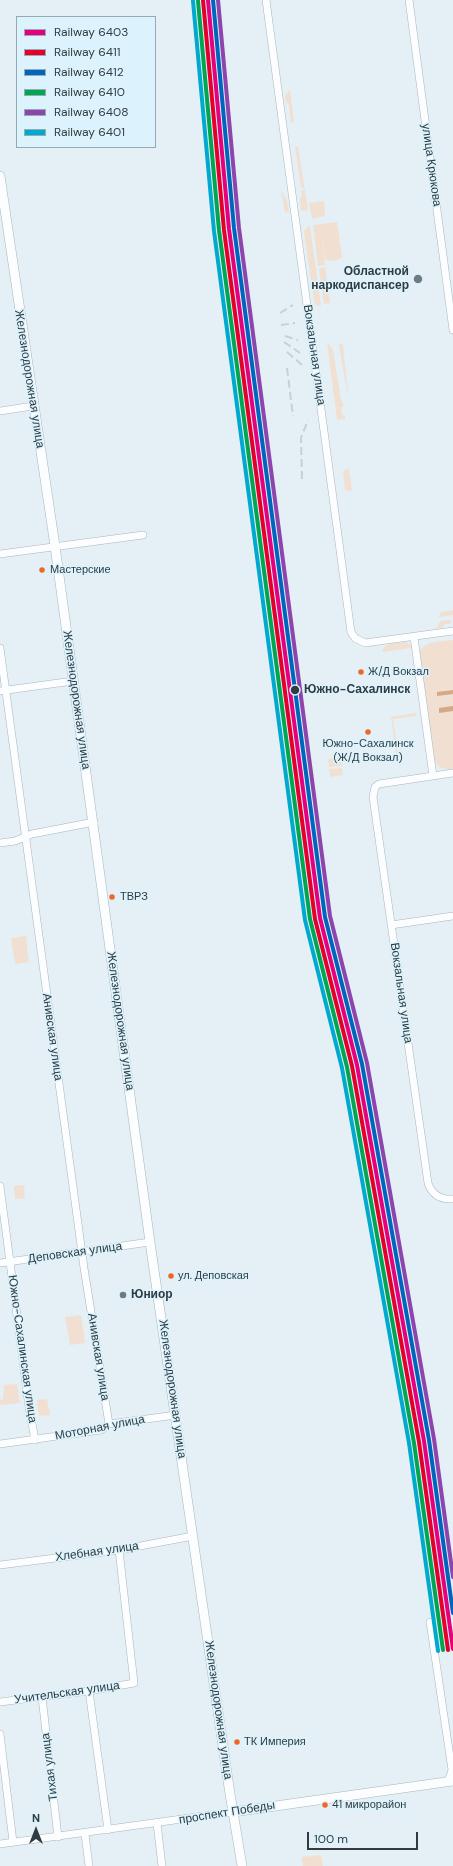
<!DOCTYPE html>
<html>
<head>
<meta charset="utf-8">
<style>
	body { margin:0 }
	#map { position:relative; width:453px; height:1866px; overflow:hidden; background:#e4f0f5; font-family:"DM Sans",sans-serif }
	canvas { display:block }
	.legend { position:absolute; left:16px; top:16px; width:140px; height:132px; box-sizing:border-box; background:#dcf3fd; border:1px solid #97aab2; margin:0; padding:5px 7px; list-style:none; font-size:12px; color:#303c41 }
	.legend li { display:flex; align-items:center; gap:8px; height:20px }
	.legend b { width:20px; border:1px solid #97aab2 }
	.north { position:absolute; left:16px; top:1810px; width:40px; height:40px; -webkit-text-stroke:3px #dcf3fd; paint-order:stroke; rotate:0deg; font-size:11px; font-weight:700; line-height:16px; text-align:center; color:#303c41 }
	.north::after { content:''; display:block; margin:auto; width:14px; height:18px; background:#303c41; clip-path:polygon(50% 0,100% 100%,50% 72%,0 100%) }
	.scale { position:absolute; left:307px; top:1832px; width:111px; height:18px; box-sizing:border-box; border:2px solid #303c41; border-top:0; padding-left:5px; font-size:12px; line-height:14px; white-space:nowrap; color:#303c41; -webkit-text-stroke:3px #dcf3fd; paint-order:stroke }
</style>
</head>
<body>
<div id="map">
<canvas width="453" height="1866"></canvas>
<ul class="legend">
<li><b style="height:5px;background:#e5007d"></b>Railway 6403</li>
<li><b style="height:5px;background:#e4002b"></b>Railway 6411</li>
<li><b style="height:5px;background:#0065bd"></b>Railway 6412</li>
<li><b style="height:5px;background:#00a651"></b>Railway 6410</li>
<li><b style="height:5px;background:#8e44ad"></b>Railway 6408</li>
<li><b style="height:5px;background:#00a9ce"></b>Railway 6401</li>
</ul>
<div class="north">N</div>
<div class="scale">100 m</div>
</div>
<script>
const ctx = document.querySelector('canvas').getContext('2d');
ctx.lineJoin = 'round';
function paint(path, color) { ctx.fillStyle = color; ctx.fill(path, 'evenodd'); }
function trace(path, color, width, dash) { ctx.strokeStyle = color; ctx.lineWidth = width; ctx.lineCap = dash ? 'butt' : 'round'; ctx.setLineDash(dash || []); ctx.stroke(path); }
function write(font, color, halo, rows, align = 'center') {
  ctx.font = font + ' "DM Sans",sans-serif'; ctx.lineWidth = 3; ctx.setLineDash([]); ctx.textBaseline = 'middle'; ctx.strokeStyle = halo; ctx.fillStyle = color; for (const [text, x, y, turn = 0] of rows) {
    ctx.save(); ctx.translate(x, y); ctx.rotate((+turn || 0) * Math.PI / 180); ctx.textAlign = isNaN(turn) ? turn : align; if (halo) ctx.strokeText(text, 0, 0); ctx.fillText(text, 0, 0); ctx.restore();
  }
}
paint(new Path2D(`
	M290 89 294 122 291 123 289 105 286 102 285 96Z
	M298 146 308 210 301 211 300 199 302 196 301 191 304 190V188H301L295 147Z
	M281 190 287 201 289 212 285 213Z
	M324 201 325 216 312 219 309 203Z
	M337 222 342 257C338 261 330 262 325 259L321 228 325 265 318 266 313 225Z
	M310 226 321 306 316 305 314 301 304 232 306 228Z
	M325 267 330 303 324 304 319 269Z
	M327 342 333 350 341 400 344 406 341 407 342 415H345V419L337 420Z
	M341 343 343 344 348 394 347 392 339 345Z
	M346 469H349L352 491 345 490 343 472Z
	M453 610V615L439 617 441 612Z
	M451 620V624H445L442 628 436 629 440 621Z
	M453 640V769C443 770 438 768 433 759L418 656C422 640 439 642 453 640Z
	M405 642 410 644 412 648 382 652C384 642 397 643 405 642Z
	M415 713 417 716 393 719 399 759 397 760 391 717Z
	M341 757 342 766 329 767 328 759Z
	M342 768 343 775 330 777 329 769Z
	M26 936 29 962 15 964 11 938Z
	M24 1185 25 1198 15 1199 14 1186Z
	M81 1315 85 1343 70 1345 65 1317Z
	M17 1384 20 1403 0 1405V1400L3 1399 4 1385Z
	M47 1399 50 1415 39 1416 37 1400Z
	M321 1855 323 1866H303L301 1857Z`), '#f1e0d2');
paint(new Path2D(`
	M453 690V694L437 696V692Z
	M453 706V711L439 713V708Z`), '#d6a986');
const minor = new Path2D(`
	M266 0 351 632 355 638 365 643 453 631
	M409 0 453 330
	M0 411 33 406
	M0 554 143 535
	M414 637 433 776
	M0 648 84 1268 109 1424
	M0 691 73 681
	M453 773 379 784 375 787 373 797 428 1183C432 1195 440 1200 453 1199
	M0 843 15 841 32 834 94 822
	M391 925 453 916
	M0 1186 29 1407 35 1440
	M0 1263 150 1242
	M0 1444 101 1430 109 1424 176 1415
	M0 1565 119 1550 193 1536
	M430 1622 452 1770 448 1782
	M89 1691 108 1830
	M42 1697 58 1837
	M0 1702 89 1691 134 1683 119 1550
	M0 1734 13 1842
	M157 1823 162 1866
	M85 1834 89 1866
	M0 1844 233 1812`);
const major = new Path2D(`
	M0 176 55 546 150 1242 230 1794 242 1866
	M233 1812 453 1781`);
trace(minor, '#aab5b9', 8);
trace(major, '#aab5b9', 10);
trace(minor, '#fbfdfe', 7);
trace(major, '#fbfdfe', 9);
trace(new Path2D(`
	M280 313 293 305
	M281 325 295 323
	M285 336 298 340
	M284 342 300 353
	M287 352 302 365
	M287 368 293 416
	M302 479 301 438 308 420`), '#cbcfd0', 2, [8, 4]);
trace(new Path2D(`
	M208 0 229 229 320 918 357 1065 424 1441 453 1649`), '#e5007d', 4);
trace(new Path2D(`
	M203 0 224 230 315 919 352 1066 419 1442 448 1650`), '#e4002b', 4);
trace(new Path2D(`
	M213 0 234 228 325 917 362 1064 429 1440 453 1613`), '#0065bd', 4);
trace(new Path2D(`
	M198 1 219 230 310 919 347 1067 414 1443 443 1650`), '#00a651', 4);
trace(new Path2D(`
	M218 0 239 228 330 916 367 1063 434 1439 453 1577`), '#8e44ad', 4);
trace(new Path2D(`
	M193 1 214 231 305 920 342 1068 409 1443 438 1651`), '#00a9ce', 4);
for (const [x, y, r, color] of [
	[418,279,5,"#6f7b80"],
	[42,570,3.5,"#f26522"],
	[361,672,3.5,"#f26522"],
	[295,690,5,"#303c41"],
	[368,732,3.5,"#f26522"],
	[112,897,3.5,"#f26522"],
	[171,1276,3.5,"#f26522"],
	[123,1295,4,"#6f7b80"],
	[237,1742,3.5,"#f26522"],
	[325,1805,3.5,"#f26522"]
]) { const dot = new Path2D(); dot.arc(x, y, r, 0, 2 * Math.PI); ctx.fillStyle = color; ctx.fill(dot); trace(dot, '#dcf3fd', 1.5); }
write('11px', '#303c41', '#dcf3fd', [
	["Мастерские",50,570],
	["Ж/Д Вокзал",368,672],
	["Южно-Сахалинск",368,744,"center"],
	["(Ж/Д Вокзал)",368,758,"center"],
	["ТВРЗ",120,897],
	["ул. Деповская",178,1276],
	["ТК Империя",244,1742],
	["41 микрорайон",332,1805]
], 'left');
write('12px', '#303c41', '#dcf3fd', [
	["улица Крюкова",431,165,82],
	["Вокзальная улица",314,355,82],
	["Железнодорожная улица",29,379,81],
	["Железнодорожная улица",76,700,82],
	["Вокзальная улица",401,993,82],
	["Железнодорожная улица",120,1021,82],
	["Анивская улица",52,1037,82],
	["Деповская улица",75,1253,-8],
	["Южно-Сахалинская улица",22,1349,82],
	["Анивская улица",98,1357,81],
	["Железнодорожная улица",172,1389,82],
	["Моторная улица",100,1428,-11],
	["Хлебная улица",97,1552,-8],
	["Учительская улица",67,1693,-8],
	["Железнодорожная улица",218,1710,82],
	["Тихая улица",50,1767,-97],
	["проспект Победы",227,1813,-9]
]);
write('bold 12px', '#303c41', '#dcf3fd', [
	["Областной",409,272],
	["наркодиспансер",409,286],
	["Юниор",131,1295,"left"]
], 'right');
write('bold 12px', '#303c41', '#dcf3fd', [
	["Южно-Сахалинск",304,690]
], 'left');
</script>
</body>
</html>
